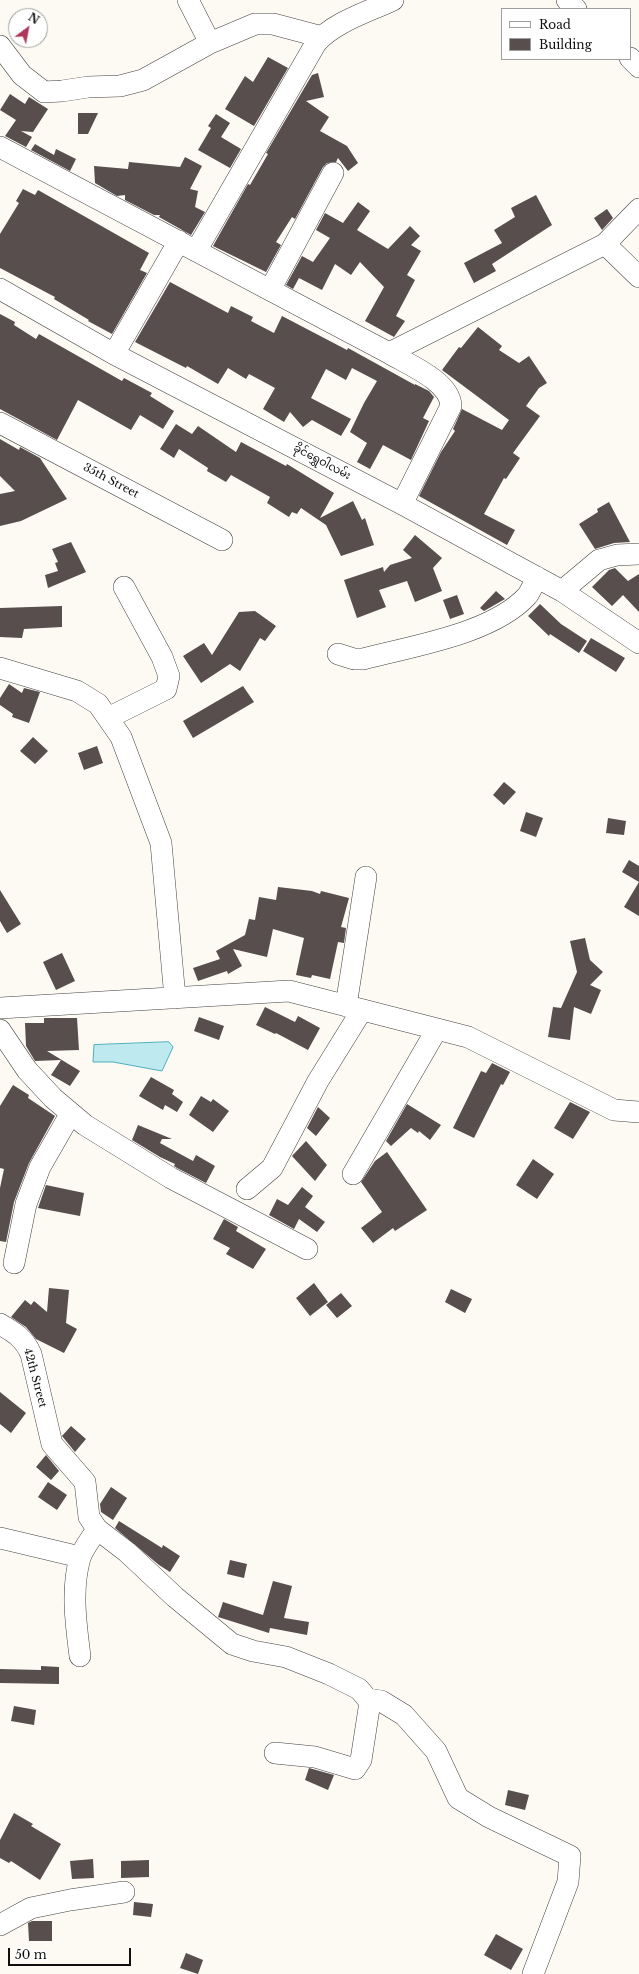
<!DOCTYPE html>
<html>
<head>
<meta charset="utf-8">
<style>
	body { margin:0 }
	#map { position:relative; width:639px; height:1974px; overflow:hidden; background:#fdf9f3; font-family:"Libre Baskerville",serif }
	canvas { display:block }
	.legend { position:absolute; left:501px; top:8px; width:130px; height:52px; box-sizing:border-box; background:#fff; border:1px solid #9f9f9f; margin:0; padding:5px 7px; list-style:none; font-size:12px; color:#0f0f0f }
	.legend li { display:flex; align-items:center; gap:8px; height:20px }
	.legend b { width:20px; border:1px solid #9f9f9f }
	.north { position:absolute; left:8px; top:8px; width:40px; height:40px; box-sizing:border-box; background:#fff; border:1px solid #9f9f9f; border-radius:50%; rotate:32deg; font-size:11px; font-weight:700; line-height:16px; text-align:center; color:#0f0f0f }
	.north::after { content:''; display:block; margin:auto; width:14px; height:18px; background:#af385d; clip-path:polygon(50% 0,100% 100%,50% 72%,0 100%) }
	.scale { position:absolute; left:8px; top:1948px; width:123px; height:18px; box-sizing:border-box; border:2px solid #0f0f0f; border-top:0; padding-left:5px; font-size:12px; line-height:14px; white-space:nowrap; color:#0f0f0f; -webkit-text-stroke:3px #fff; paint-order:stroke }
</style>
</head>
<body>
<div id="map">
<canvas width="639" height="1974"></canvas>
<ul class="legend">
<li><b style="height:5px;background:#fff"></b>Road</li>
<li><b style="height:11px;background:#574e4d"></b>Building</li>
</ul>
<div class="north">N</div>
<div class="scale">50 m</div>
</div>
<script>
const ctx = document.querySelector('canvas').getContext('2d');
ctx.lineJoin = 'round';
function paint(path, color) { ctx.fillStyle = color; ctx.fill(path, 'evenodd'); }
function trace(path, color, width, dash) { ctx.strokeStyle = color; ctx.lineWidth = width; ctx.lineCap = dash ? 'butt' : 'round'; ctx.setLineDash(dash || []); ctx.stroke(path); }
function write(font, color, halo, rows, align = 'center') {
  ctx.font = font + ' "Libre Baskerville","Noto Sans Myanmar",serif'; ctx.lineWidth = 4; ctx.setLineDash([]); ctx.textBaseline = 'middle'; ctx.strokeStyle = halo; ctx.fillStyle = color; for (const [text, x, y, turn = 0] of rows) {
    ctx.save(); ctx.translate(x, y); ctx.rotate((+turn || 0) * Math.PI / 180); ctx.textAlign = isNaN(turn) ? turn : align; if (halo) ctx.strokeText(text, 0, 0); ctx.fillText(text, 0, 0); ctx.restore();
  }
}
const water = new Path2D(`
	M169 1042 173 1047 162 1071 113 1062H93L94 1045Z`);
paint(water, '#beeaef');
trace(water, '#4dafbd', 1);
paint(new Path2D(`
	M268 57 288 68 254 126 225 109 245 76 253 82Z
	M318 73 324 97 306 101 329 117 320 131 347 146 358 163 348 171 338 158 336 162 327 163 323 167 295 219 292 217 276 242 281 245 266 272 213 246 248 184 250 185 268 154 266 153 312 75Z
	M10 94 25 104 29 97 48 109 33 132 21 131 32 137 26 147 5 136 16 120 0 110Z
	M78 113H98L88 134H78Z
	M216 114 230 123 221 137 241 149 230 168 198 150 211 128 208 126Z
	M35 144 54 155 56 149 76 159 70 171 31 150Z
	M185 157 202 166 190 189 198 191 195 207 205 212 191 235 159 217 160 215H154L125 200V195L117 196 95 183 94 166 128 169 129 162 180 167Z
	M23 189 35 195 38 190 149 253 140 270 147 273 112 334 88 321 89 320 54 299 55 297 0 268V234L19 203 16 201Z
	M536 195 552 225 492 264 496 271 474 283 464 263 502 243 494 230 515 217 511 208Z
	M358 202 370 211 357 230 388 249 410 226 420 236 411 245 421 251 407 275 415 280 396 316 405 321 394 337 365 321 384 287 360 262 351 275 335 264 322 290 299 278 293 289 286 285 302 256 313 262 330 238 316 230 325 213 343 223Z
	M607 209 613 218 602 230 594 218Z
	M170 282 228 313 231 306 253 317 251 321 274 333 282 316 347 350 348 348 415 385V384L429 391 434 397 423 418 429 421 411 460 383 445 370 469 357 462 367 443 350 432 364 403 377 381 352 368 346 380 326 369 311 398 351 419 341 436 312 420 303 427 290 412 284 422 263 409 275 388 249 374 246 379 228 368 218 384 187 366 186 368 135 342Z
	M0 314 15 322 14 325 36 339 39 334 122 381 124 378 152 393 150 396 174 411 163 429 140 415 131 430 78 400 57 440 0 409Z
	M478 327 502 346 499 350 519 363 529 356 547 383 539 388 526 406 540 416 513 453 520 458 506 479 504 478 484 514 515 530 507 545 419 496 441 452 455 431 453 429 462 409 502 430 509 420 442 370 459 347 461 348Z
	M176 424 192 434 198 426 236 452 241 442 286 466 287 464 334 493 320 518 353 501 362 520 365 518 374 545 341 556 326 525 301 508 297 514 292 512 289 517 267 503 270 497 231 475 226 482 207 471 208 468 179 449 174 458 160 449Z
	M0 439 19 450 20 447 40 458 67 499 21 521 0 526V494L15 491 0 476Z
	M609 502 630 542 614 543 595 549 579 524 598 512 597 509Z
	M415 535 442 558 433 568 442 591 415 602 407 581 379 590 386 607 357 618 344 580 383 567 384 572 390 565 412 558 403 550Z
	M71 542 86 572 48 588 45 575 58 571 55 563 58 562 52 549Z
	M615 568 628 581 639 574V612L623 595 612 606 592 587 609 570Z
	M496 591 505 599 484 611 480 608Z
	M457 595 464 614 450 619 443 600Z
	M540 604 561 624 587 641 579 653 550 634 549 636 528 616Z
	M62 606V627L24 629 22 638 0 637V608Z
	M255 611 276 626 265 641 260 638 240 671 230 664 201 683 183 656 204 643 212 655 239 612Z
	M591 638 625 658 616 672 583 651Z
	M9 684 22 693 24 688 40 692 29 723 12 717 13 714 0 705V698Z
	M243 686 254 702 193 738 183 721Z
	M33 737 48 751 35 764 20 751Z
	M97 746 103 763 84 770 78 753Z
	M504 782 516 792 504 805 493 795Z
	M526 812 543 818 536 837 520 831Z
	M608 818 626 821 624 835 606 833Z
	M629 860 639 866V916L624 907 639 882 622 872Z
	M278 887 312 891 320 894 321 891 349 898 341 927 346 928 344 943 338 942 330 979 312 975 311 978 296 975 304 938 273 929 267 957 233 949 242 966 228 974 227 971 198 981 193 968 220 959 216 951 245 935 249 919 255 920 259 897 276 900Z
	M0 890 21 924 7 933 0 921Z
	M585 938 590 960 603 972 590 985 601 990 591 1014 574 1007 570 1040 548 1037 553 1007 561 1008 577 972 570 941Z
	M62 953 75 981 56 990 43 962Z
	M265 1007 295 1022 298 1016 320 1028 308 1050 276 1033 275 1034 256 1025Z
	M199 1017 224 1026 219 1040 194 1031Z
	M44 1018H77L79 1050 47 1051 80 1071 70 1086 51 1075 61 1060 35 1061 26 1046 25 1023H44Z
	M492 1063 510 1072 503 1085 501 1084 474 1138 453 1128 481 1071 486 1073Z
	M151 1077 174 1090 172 1094 183 1102 177 1112 165 1105 163 1110 139 1096Z
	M13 1085 29 1095 28 1098 55 1116 29 1163 14 1202 6 1242 0 1241V1188L4 1169 0 1168V1106Z
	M201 1096 211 1102 213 1099 229 1111 213 1132 189 1115Z
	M570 1102 590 1112 573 1139 554 1128Z
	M407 1104 441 1125 430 1140 419 1131 418 1133 411 1128 391 1146 386 1141Z
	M318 1107 330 1118 316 1136 307 1128Z
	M138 1125 172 1139H162L160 1143 193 1161 196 1155 215 1166 206 1183 177 1168 174 1166 175 1164 160 1157 132 1140Z
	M306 1141 327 1165 315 1181 292 1156Z
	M387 1152 427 1210 395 1231 393 1228 373 1243 361 1228 382 1212 361 1182 375 1161Z
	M533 1159 554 1174 537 1199 516 1185Z
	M46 1185 84 1193 80 1216 38 1208Z
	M302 1187 313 1196 305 1207 325 1222 317 1232 299 1219 294 1229 269 1215 277 1199 288 1205Z
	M224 1219 238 1227 236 1231 266 1249 253 1269 226 1254 230 1248 213 1239Z
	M314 1283 328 1302 310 1316 296 1298Z
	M49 1288 69 1290 66 1323 77 1329 64 1353 36 1339 26 1327 11 1317 25 1300 31 1305 34 1301 47 1312Z
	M451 1289 472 1299 465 1313 445 1302Z
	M341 1293 352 1306 337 1318 326 1305Z
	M0 1392 26 1413 11 1433 0 1424Z
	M71 1426 86 1439 75 1452 62 1436Z
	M46 1455 59 1471 51 1480 36 1467Z
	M48 1482 67 1495 57 1510 38 1497Z
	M111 1487 127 1498 113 1520 101 1512 100 1504Z
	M119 1521 162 1548 163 1545 180 1556 170 1572 159 1565 115 1528Z
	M230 1560 247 1564 244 1578 227 1574Z
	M273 1581 292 1586 284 1618 309 1622 307 1635 270 1628 269 1633 218 1617 223 1602 263 1615Z
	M41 1666 59 1667V1684L0 1683V1669L41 1670Z
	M14 1706 36 1710 34 1725 11 1721Z
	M309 1768 334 1775 328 1790 305 1780Z
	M508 1790 529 1795 525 1810 505 1805Z
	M14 1813 33 1824 31 1826 61 1844 40 1880 11 1861 9 1863 0 1858V1840Z
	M93 1859 94 1878 72 1879 70 1861Z
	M149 1860V1877L121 1878V1861Z
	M134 1902 153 1904 151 1917 133 1915Z
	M32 1921H52V1941H29L28 1923Z
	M496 1934 523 1949 511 1970 484 1955Z
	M186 1953 203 1960 198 1974 180 1968Z`), '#574e4d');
const minor = new Path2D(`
	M188 0 210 43
	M567 0 576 9
	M0 46 22 75 44 92 62 91 88 87 120 86 143 80 210 43 255 24H273L322 37
	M630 58 639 67
	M0 147 389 353C409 365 450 381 451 406L402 504
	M605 244 639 277
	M196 251 316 43C334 22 368 12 393 0
	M0 289 114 354 402 504 562 591 639 643
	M270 290 333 173
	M389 353 605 244 639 209
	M114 354 179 241
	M0 423 222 540
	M562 591 599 560 617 555 639 554
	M338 654 354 659H363C412 646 492 634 527 596 531 591 534 583 537 577
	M0 668 77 691 98 704 121 737 161 843 175 998
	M108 718 166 689 169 676 162 657 124 587
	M346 1006 366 877
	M0 1008 289 991 468 1037 614 1110 639 1112
	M0 1030 27 1070 53 1098 85 1125 171 1178 307 1249
	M353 1174 437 1029
	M247 1189 272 1168 318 1081 362 1010
	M14 1263 26 1204 40 1167 71 1113
	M0 1324C14 1332 24 1338 31 1354L52 1444 85 1482 89 1517 97 1529 127 1552 175 1597 232 1644 253 1651 286 1657 329 1674 359 1689 370 1702 361 1760 355 1769 315 1757 275 1753
	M0 1538 80 1557
	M80 1656C76 1625 71 1589 80 1558 83 1548 92 1538 97 1529
	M368 1699 381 1701 404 1715 436 1751 458 1798 489 1817 570 1856 568 1882 533 1974
	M0 1925 31 1908 70 1900 124 1892`);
trace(minor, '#424242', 22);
trace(minor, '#fff', 21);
write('11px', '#0f0f0f', '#fff', [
	["ခိုင်ရွှေဝါလမ်း",322,462,28],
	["35th Street",111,481,28],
	["42th Street",35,1378,75]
]);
</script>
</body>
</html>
